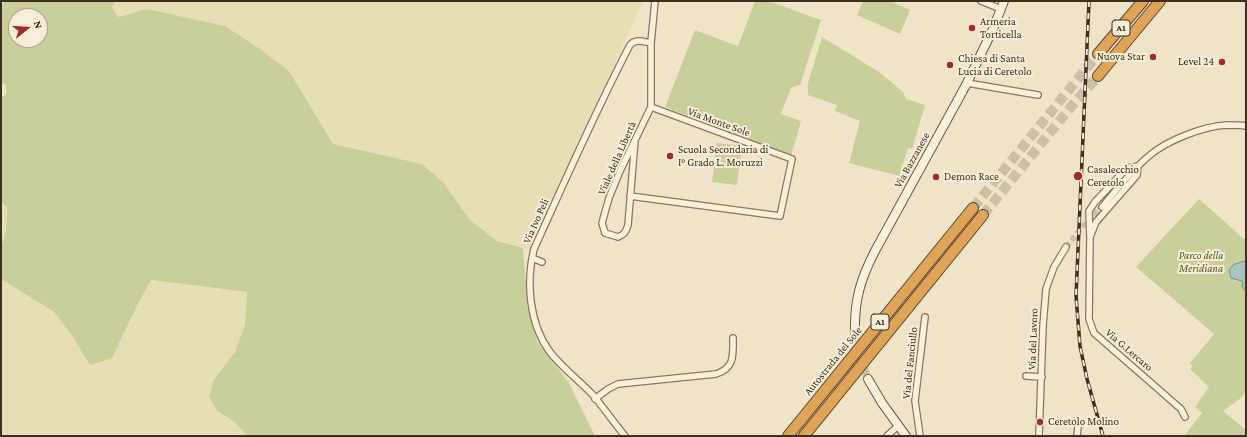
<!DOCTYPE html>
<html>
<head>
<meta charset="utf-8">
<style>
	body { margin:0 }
	#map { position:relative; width:1247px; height:437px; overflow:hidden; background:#f0e4c8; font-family:"Crimson Pro",serif }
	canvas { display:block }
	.frame { position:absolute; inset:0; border:2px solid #3d2e20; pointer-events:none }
	.north { position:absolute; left:8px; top:8px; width:40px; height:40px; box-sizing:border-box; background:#f7eed8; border:1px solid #ada18e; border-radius:50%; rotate:73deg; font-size:11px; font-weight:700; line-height:16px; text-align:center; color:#3d2e20 }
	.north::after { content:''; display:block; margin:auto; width:14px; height:18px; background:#9e2a2b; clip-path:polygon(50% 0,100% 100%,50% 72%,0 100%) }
</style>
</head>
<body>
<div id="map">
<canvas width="1247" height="437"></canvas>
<div class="frame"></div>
<div class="north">N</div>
</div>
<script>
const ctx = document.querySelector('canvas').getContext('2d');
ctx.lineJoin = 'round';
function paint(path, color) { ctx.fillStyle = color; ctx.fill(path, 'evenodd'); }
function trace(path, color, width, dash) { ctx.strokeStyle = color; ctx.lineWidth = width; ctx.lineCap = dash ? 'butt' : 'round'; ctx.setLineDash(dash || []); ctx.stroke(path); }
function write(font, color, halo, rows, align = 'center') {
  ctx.font = font + ' "Crimson Pro",serif'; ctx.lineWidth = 4; ctx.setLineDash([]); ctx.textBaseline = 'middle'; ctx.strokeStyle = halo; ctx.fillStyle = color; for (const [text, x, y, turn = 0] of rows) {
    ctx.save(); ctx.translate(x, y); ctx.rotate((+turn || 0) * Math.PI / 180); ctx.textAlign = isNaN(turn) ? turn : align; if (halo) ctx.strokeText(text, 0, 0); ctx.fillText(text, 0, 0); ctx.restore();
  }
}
paint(new Path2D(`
	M116 1H643L563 178 533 251 497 241 469 219 443 182 422 164 333 144 289 71 225 26 147 9 117 17 112 7Z
	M1 202 7 207 6 231 1 247Z
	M1 279 54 312 73 337 119 345 140 300 151 280 247 292 245 325 235 352 214 379 217 411 235 422 247 436H1Z`), '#e6deb5');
paint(new Path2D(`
	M6 1H116L112 7 118 17 147 9 225 26 260 49 289 71 333 144 422 164 443 182 469 219 497 241 523 248 528 310 537 341 569 383 595 436H247L235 422 217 411 209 397 214 379 235 352 245 325 247 292 151 280 140 300 112 358 90 365 73 337 54 312 1 279V247L6 231 7 207 1 202V96H4L7 92 5 84 1 83V5ZM16 16H40V40H16Z
	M755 1H768L821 20 800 85 791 88 781 114 801 121 791 156 665 107 695 30 738 46Z
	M863 1H890L910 10 900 34 857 15Z
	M822 37 879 72 903 92 906 99 925 105 912 149 908 148 899 176 849 163 860 121 835 111 837 105 808 95V83Z
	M717 143 742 146 737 185 712 182Z
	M1199 199 1244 239 1246 237V391L1241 398 1223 411 1246 430V436H1184L1202 413 1195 407 1209 387 1190 369 1193 366 1190 363 1214 334 1136 267Z`), '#c9cf9b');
const water = new Path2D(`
	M1246 261V292L1243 288 1242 281 1231 278 1229 270 1233 265Z`);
paint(water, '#a9c4bc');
trace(water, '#6f938a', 1);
trace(new Path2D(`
	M1066 247 1084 225 1102 207`), '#ccc0a6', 5.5, [5.5, 3]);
trace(new Path2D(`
	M855 334 860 358 868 379`), '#ccc0a6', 8, [8, 4]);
trace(new Path2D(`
	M973 208 1098 54
	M983 215 1070 108 1098 76`), '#ccc0a6', 10, [10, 5]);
const minor = new Path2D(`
	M981 1 1001 9
	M967 83 1038 95
	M635 140 628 225C626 232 624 235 618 237L605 233 602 223 609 198 620 171 651 107V43L655 1
	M630 196 780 216 792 159 651 107
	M1102 207C1117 189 1132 170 1150 155 1168 140 1204 126 1227 125 1234 125 1240 125 1246 126
	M1090 237 1096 222 1137 175 1138 166 1127 168 1095 202 1089 211 1090 237 1089 319 1094 333 1181 409 1185 417
	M532 258 542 262
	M1026 376 1042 377
	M595 399 608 389 618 384 716 374C735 368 733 355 733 338
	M625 436C614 423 604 408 593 395 579 380 562 368 550 352 529 324 526 282 534 249 565 181 595 112 630 45 636 38 644 42 651 43
	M887 436 898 426
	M920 436 915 401 925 317
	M1039 436 1043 326 1046 289 1054 267 1066 247
	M1077 436 1078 427`);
const secondary = new Path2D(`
	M855 334C854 301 860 280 875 251L966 85 993 29 1004 1
	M868 379 882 403 906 436`);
const motorway = new Path2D(`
	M1098 54 1143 1
	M1098 76 1160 1
	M788 436 973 208
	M804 436 983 215`);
trace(minor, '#8d765c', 8);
trace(secondary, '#6f573f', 10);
trace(motorway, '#5b4430', 12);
trace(minor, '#faf1dc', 5.5);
trace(secondary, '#faf1dc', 8);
trace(motorway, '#e0a458', 10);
const rail = new Path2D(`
	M1089 1 1076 296 1080 346 1087 379 1103 436`);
trace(rail, '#3d2e20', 3.5);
trace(rail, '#f7eed8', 2, [6]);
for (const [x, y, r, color] of [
	[972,28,4,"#9e2a2b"],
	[1153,57,4,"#9e2a2b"],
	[1222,62,4,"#9e2a2b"],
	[950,65,4,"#9e2a2b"],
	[670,156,4,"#9e2a2b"],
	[1078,176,5,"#9e2a2b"],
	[936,177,4,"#9e2a2b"],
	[1040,422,4,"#9e2a2b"]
]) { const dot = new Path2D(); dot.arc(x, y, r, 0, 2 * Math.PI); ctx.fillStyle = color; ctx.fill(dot); trace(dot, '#f7eed8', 1.5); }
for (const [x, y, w] of [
	[1121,28,18],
	[880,322,18]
]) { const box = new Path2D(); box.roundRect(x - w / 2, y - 8, w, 16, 3); ctx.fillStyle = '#f7eed8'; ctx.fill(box); trace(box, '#3d2e20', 1); }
write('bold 10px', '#3d2e20', null, [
	["A1",1121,28],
	["A1",880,322]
]);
write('11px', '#3d2e20', '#f7eed8', [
	["Armeria",980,22],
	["Torticella",980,35],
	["Nuova Star",1145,57,"right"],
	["Chiesa di Santa",958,59],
	["Lucia di Ceretolo",958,72],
	["Level 24",1214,62,"right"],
	["Scuola Secondaria di",678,150],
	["I° Grado L. Moruzzi",678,163],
	["Casalecchio",1087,170],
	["Ceretolo",1087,183],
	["Demon Race",944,177],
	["Ceretolo Molino",1048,422]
], 'left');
write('11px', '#3d2e20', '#f7eed8', [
	["Via Monte Sole",719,122,20],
	["Viale della Libertà",617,158,-66],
	["Via Bazzanese",912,160,-61],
	["Via Ivo Peli",536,221,-66],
	["Via del Lavoro",1033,339,-88],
	["Via G.Lercaro",1129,350,41],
	["Autostrada del Sole",833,361,-51],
	["Via del Fanciullo",910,363,-84]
]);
write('italic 11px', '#4d5a26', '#f7eed8', [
	["Parco della",1201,256],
	["Meridiana",1201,269]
]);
</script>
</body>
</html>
